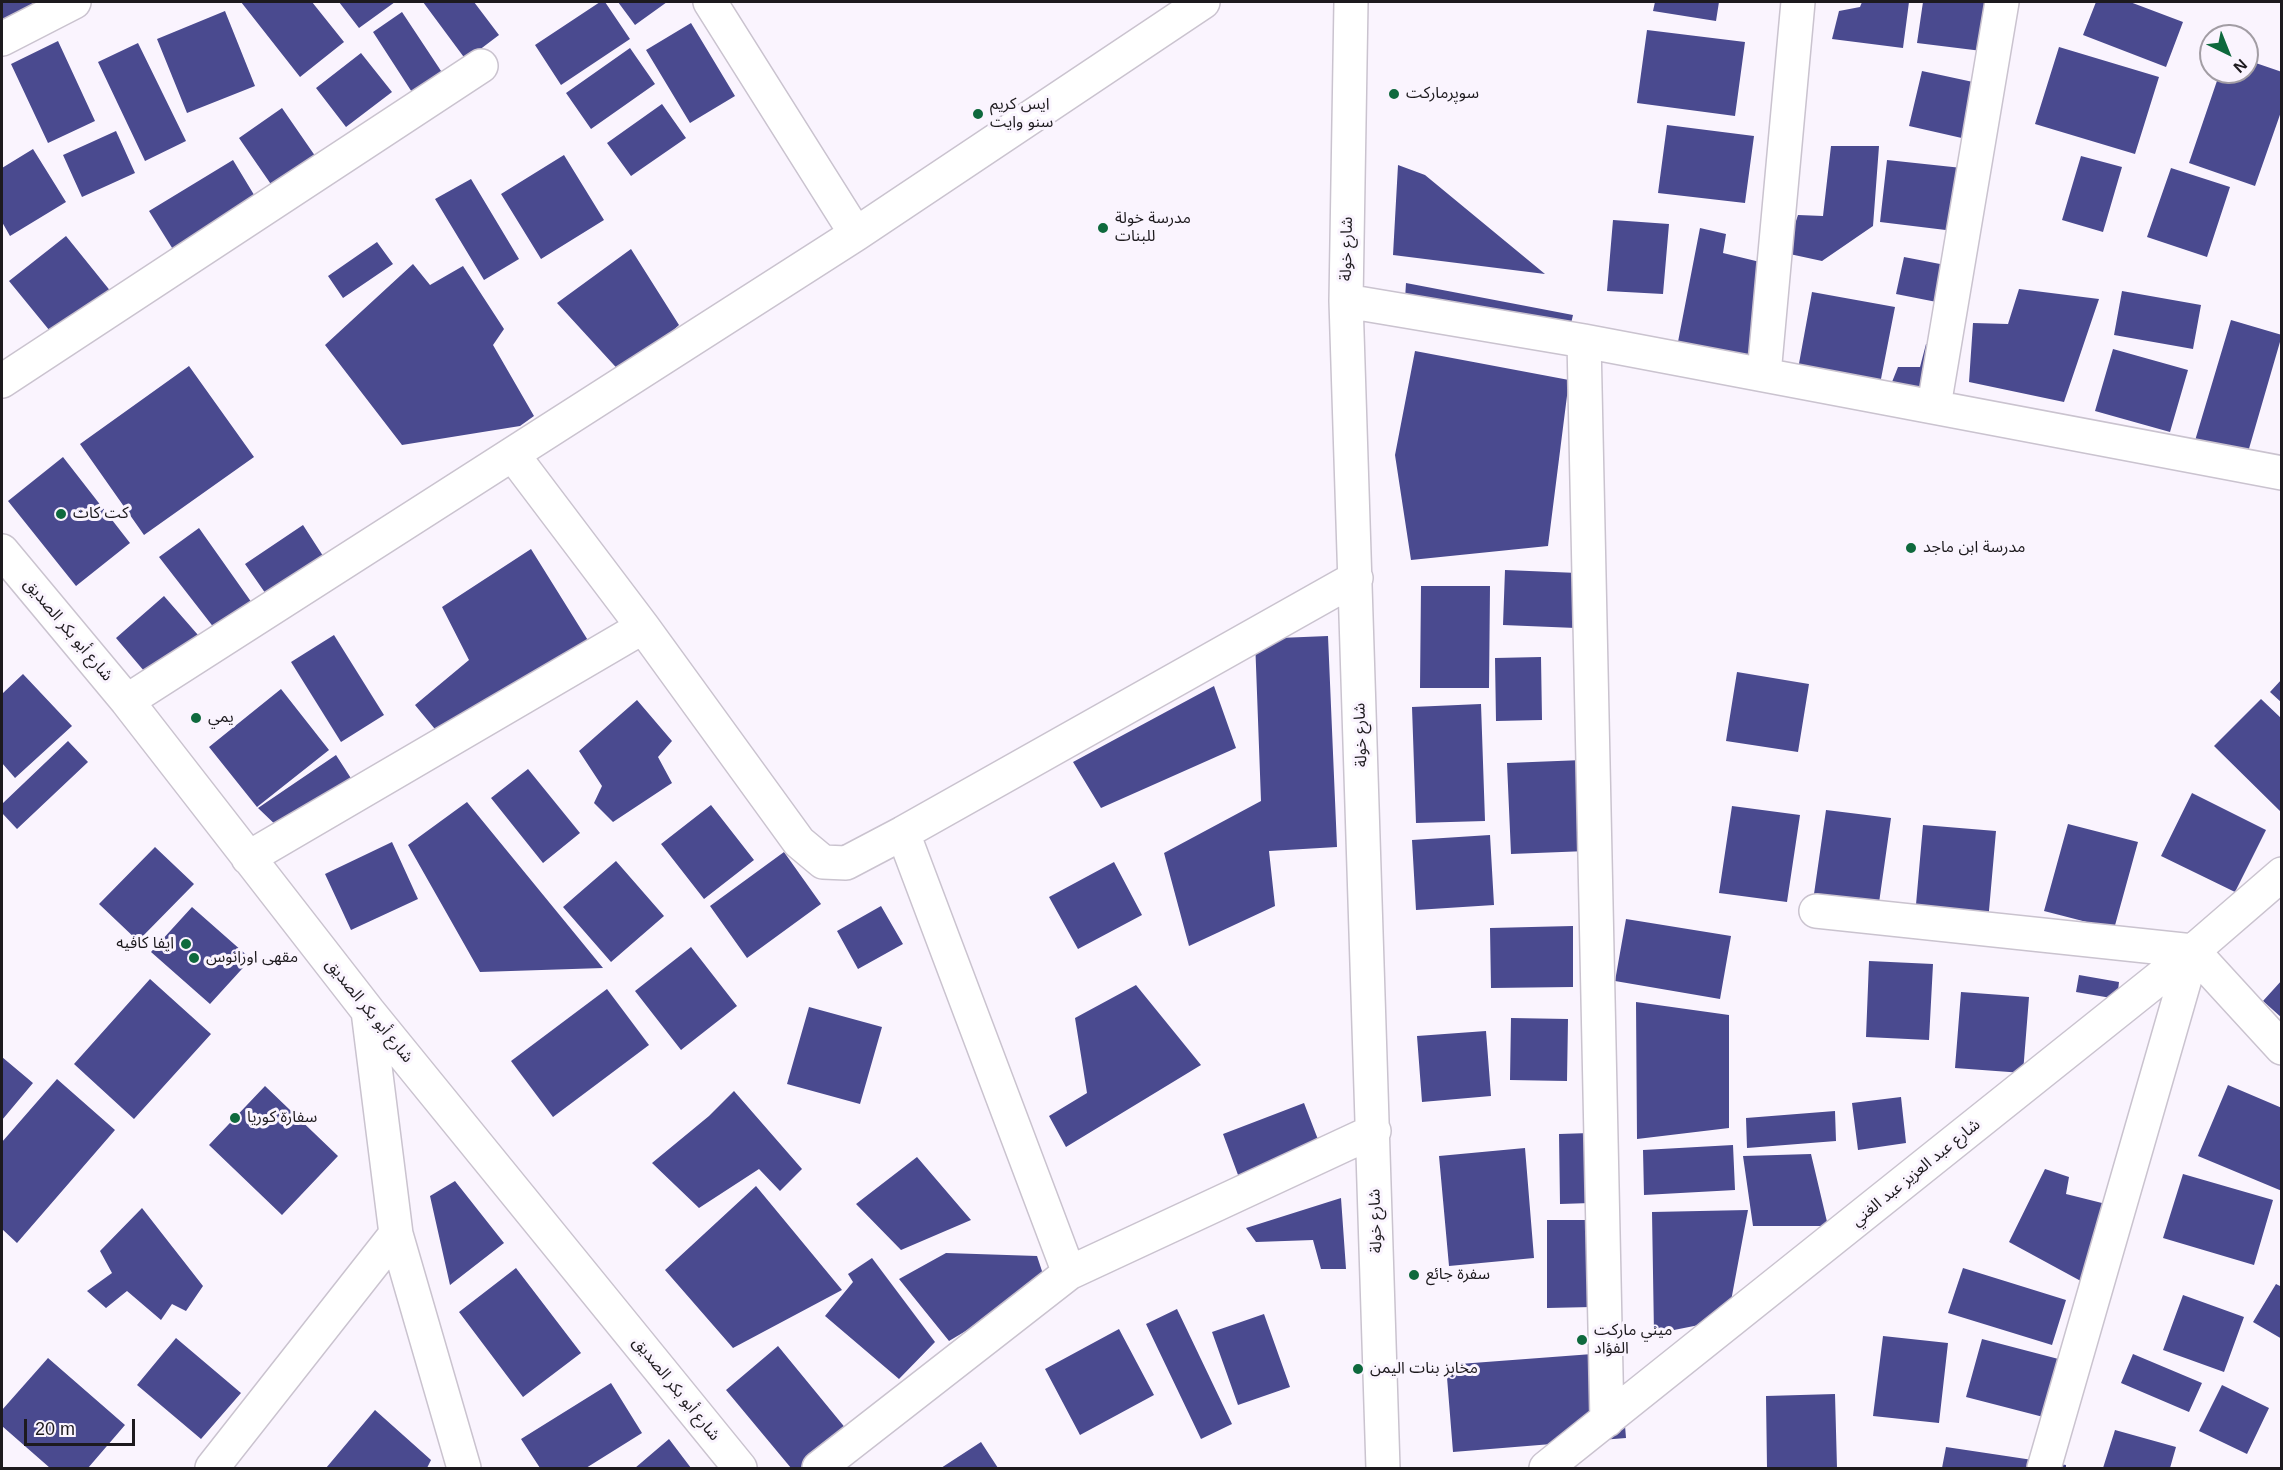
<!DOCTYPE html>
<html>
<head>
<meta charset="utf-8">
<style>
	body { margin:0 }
	#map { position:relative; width:2283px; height:1470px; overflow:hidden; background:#faf4fe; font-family:Helvetica,sans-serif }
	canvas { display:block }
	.frame { position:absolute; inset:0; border:3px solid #1d1a1e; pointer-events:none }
	.north { position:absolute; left:2199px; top:24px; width:60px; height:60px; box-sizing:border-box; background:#faf4fe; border:2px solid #a29da4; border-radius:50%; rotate:137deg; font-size:16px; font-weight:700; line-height:24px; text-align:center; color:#1d1a1e }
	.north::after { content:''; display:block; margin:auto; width:21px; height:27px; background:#0e693d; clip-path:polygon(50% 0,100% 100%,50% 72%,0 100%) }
	.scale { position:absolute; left:24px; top:1419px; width:111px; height:27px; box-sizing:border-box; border:3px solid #1d1a1e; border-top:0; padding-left:8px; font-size:18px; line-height:21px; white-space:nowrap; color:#1d1a1e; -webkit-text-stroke:4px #faf4fe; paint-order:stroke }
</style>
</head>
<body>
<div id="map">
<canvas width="2283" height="1470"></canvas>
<div class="frame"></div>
<div class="north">N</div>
<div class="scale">20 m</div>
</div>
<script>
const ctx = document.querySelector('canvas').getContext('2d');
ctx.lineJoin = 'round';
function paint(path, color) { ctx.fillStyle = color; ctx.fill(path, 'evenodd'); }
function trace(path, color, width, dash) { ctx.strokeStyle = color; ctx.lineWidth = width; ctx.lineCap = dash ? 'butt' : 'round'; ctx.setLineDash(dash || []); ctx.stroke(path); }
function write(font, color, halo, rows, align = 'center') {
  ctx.font = font + ' Helvetica,"Noto Sans Arabic",sans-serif'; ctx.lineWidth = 6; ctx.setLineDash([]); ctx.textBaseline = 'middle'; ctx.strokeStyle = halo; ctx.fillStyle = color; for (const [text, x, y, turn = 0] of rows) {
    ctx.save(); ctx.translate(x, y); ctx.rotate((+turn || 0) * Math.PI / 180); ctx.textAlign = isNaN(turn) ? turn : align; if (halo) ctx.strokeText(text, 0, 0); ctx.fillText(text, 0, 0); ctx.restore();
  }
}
paint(new Path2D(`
	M2 2H36L2 20Z
	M241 2H312L344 42 300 77Z
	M339 2H395L359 28Z
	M423 2H474L499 35 466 60Z
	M600 2H605L630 39 561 85 535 45Z
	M618 2H667L635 25Z
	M1655 2H1719L1716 21 1653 11Z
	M1862 2H1909L1903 48 1832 39 1839 11 1860 7Z
	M1923 2H1989L1982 51 1917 43Z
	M2096 2H2130L2183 22 2166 67 2083 35Z
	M225 11 255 86 187 113 157 39Z
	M402 12 449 83 419 103 373 32Z
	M691 23 735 96 690 123 646 50Z
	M1647 30 1745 42 1735 116 1637 103Z
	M58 41 95 121 48 143 11 64Z
	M138 43 186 141 145 161 98 62Z
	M2059 47 2159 77 2135 154 2035 124Z
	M630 48 655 84 591 129 566 93Z
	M361 53 392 92 346 127 316 88Z
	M2247 60 2282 72V109L2255 186 2189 163 2220 72H2247Z
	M1922 71 1987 85 1975 141 1909 126Z
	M662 104 686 138 631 176 607 143Z
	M282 108 320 163 277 193 239 138Z
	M1667 125 1754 136 1745 203 1658 193Z
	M116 131 135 173 82 197 63 155Z
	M1831 146H1879L1873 226 1822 261 1785 253 1798 215 1823 216Z
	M33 149 66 202 10 236 2 222V168Z
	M564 155 604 220 541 259 501 194Z
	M2081 156 2122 167 2103 232 2062 220Z
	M233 160 262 208 179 259 149 211Z
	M1887 160 1962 168 1954 231 1880 222Z
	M1398 165 1425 175 1545 274 1393 255Z
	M2171 168 2230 187 2207 257 2147 237Z
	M471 179 519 259 484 280 435 199Z
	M1613 220 1669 224 1663 294 1607 291Z
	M1700 228 1726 234 1723 253 1760 262 1765 363 1677 347Z
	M66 236 116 298 54 336 9 281Z
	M377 242 393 264 343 298 328 276Z
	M631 249 679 325 624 376 557 303Z
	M1904 257 1971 270 1962 307 1896 294Z
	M413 264 430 285 463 266 504 329 493 345 534 416 520 426 402 445 325 345Z
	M1406 283 1573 315 1566 345 1405 299Z
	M2019 289 2099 299 2064 402 1969 382 1973 323 2008 324Z
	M2122 291 2201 305 2193 349 2114 335Z
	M1812 292 1895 307 1880 384 1798 369Z
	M2231 320 2282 335 2246 459 2194 444Z
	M1926 344 1953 348 1948 405 1888 392 1898 367H1920Z
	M2113 349 2188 370 2170 432 2095 411Z
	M1415 351 1569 380 1548 546 1411 560 1395 455Z
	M189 366 254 457 144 535 80 444Z
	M63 457 130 543 76 586 8 501Z
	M303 525 325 559 268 597 245 564Z
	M199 528 252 603 218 633 159 557Z
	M531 549 589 642 439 734 415 705 469 660 442 607Z
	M1505 570 1578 573 1576 628 1503 625Z
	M1421 586H1490L1489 688H1420Z
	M164 596 198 635 150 678 116 638Z
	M334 635 384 715 341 742 291 662Z
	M1328 636 1337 847 1269 851 1275 906 1189 946 1164 853 1261 801 1255 639Z
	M1541 657 1542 720 1496 721 1495 658Z
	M1737 672 1809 684 1798 752 1726 741Z
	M23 674 72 726 15 778 2 763V694Z
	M2282 679V703L2270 692Z
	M1214 686 1236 748 1101 808 1073 762Z
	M281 689 329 750 257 807 209 747Z
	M2261 699 2282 719V813L2214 746Z
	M637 700 672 741 658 757 672 783 613 822 594 803 602 786 579 751Z
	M1481 704 1485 821 1416 823 1412 707Z
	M68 741 88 762 17 829 2 813V804Z
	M336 755 356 786 282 831 258 808Z
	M1583 760 1587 851 1511 854 1507 763Z
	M528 769 580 833 543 863 491 798Z
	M2192 793 2266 830 2235 892 2161 856Z
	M467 802 603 968 480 972 408 845Z
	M711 805 754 860 704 899 661 844Z
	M1732 806 1800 815 1787 902 1719 893Z
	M1826 810 1891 818 1877 917 1812 908Z
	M2068 824 2138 842 2114 929 2044 911Z
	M1923 825 1996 831 1988 922 1915 916Z
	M1490 835 1494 905 1416 910 1412 840Z
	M392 842 418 899 351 930 325 874Z
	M155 847 194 884 138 941 99 904Z
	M784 852 821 904 747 958 710 906Z
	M616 861 664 916 611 962 563 907Z
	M1114 862 1142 915 1078 949 1049 897Z
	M881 906 903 944 858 969 837 931Z
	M192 907 251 959 210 1004 151 952Z
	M1626 919 1731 936 1720 999 1615 981Z
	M1573 926V987L1491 988 1490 928Z
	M691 947 737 1006 681 1050 635 991Z
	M1869 961 1933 964 1929 1040 1866 1037Z
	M2079 975 2119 982 2117 999 2076 992Z
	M150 979 211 1034 134 1119 74 1064Z
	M2282 980V1018L2263 1001Z
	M1136 985 1201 1065 1066 1147 1049 1116 1087 1093 1075 1018Z
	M607 989 649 1045 553 1117 511 1061Z
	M1961 992 2029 997 2023 1073 1955 1068Z
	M1636 1002 1729 1015V1128L1637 1139Z
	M809 1007 882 1027 860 1104 787 1084Z
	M1511 1018 1568 1019 1567 1081 1510 1080Z
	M1486 1031 1491 1096 1422 1102 1417 1036Z
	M2 1057 33 1083 2 1120Z
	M57 1079 115 1130 17 1243 2 1229V1142Z
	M2228 1085 2282 1108V1191L2198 1156Z
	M265 1086 338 1156 282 1215 209 1145Z
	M734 1091 802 1169 780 1191 759 1169 699 1208 652 1163 709 1116Z
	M1901 1097 1906 1143 1858 1150 1852 1103Z
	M1304 1103 1327 1163 1245 1194 1223 1134Z
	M1835 1111 1836 1141 1747 1148 1746 1118Z
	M1590 1133 1591 1203 1560 1204 1559 1134Z
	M1733 1145 1735 1190 1644 1195 1643 1150Z
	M1525 1148 1534 1258 1449 1266 1439 1156Z
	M1811 1154 1828 1226H1753L1743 1156Z
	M917 1157 971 1220 901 1250 856 1204Z
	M2045 1169 2069 1177 2066 1194 2114 1206 2090 1286 2009 1242Z
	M2183 1174 2273 1200 2254 1265 2163 1238Z
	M455 1181 504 1243 450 1285 430 1196Z
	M756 1186 842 1290 733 1348 665 1270Z
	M1341 1198 1346 1269H1321L1313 1240 1256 1242 1246 1228Z
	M142 1208 203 1286 186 1311 172 1304 161 1320 127 1291 106 1308 87 1291 112 1273 100 1251Z
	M1748 1210 1731 1301 1709 1323 1654 1334 1652 1212Z
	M1547 1220H1592V1307L1547 1308Z
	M946 1253 1037 1256 1046 1283 949 1341 899 1279Z
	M872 1258 935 1342 899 1379 825 1316 853 1282 848 1274Z
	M516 1268 581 1353 523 1397 459 1312Z
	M1963 1268 2066 1300 2052 1345 1948 1313Z
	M2276 1284 2282 1287V1339L2253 1322Z
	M2183 1295 2244 1317 2224 1372 2163 1350Z
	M1177 1309 1232 1424 1201 1439 1146 1324Z
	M1264 1314 1290 1387 1238 1405 1212 1332Z
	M1119 1329 1154 1395 1080 1435 1045 1369Z
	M1883 1336 1948 1343 1939 1423 1873 1416Z
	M176 1338 241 1393 201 1439 137 1385Z
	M1982 1339 2070 1362 2055 1420 1966 1397Z
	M778 1346 847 1430 801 1468H791L726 1390Z
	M1619 1352 1626 1438 1453 1452 1446 1365Z
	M2133 1354 2202 1383 2189 1412 2121 1383Z
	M48 1358 125 1425 88 1468H50L2 1426V1410Z
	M611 1383 642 1433 586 1468H540L521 1439Z
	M2222 1385 2269 1408 2247 1454 2199 1431Z
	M1835 1394 1837 1468H1767L1766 1396Z
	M375 1410 431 1460 427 1468H326Z
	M2115 1430 2176 1447 2170 1468H2103Z
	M669 1439 691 1468H635Z
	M981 1442 998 1468H941Z
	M1946 1447 2066 1465V1468H1942Z`), '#4a4a8f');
const minor = new Path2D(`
	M710 2 856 234
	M1351 2 1346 301 1383 1468
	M2 39 74 2
	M1346 301 1584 341 2282 473
	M1584 341 1607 1420
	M1764 374 1798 2
	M2 381 481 66
	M1934 406 2002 2
	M513 455 643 627 799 842 823 862 846 863 903 833 1356 578
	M2 551 127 701 368 1011 740 1468
	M127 701 856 234 1203 2
	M903 833 1069 1273
	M248 858 643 627
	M1816 911 2193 951 2282 1048
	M368 1011 396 1234 464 1468
	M212 1468 396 1234
	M819 1468 1069 1273 1374 1131
	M1546 1468 2193 951 2282 874
	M2044 1468 2193 951`);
trace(minor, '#cac3cf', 36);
trace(minor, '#fff', 33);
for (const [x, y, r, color] of [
	[1394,94,6,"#0e693d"],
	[978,114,6,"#0e693d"],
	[1103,228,6,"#0e693d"],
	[61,514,6,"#0e693d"],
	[1911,548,6,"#0e693d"],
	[196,718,6,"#0e693d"],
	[186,944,6,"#0e693d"],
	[194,958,6,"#0e693d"],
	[235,1118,6,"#0e693d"],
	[1414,1275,6,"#0e693d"],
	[1582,1340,6,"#0e693d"],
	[1358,1369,6,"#0e693d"]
]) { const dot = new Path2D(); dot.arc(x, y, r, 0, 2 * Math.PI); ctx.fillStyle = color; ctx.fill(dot); trace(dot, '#faf4fe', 2); }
write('16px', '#1d1a1e', '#faf4fe', [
	["سوپرمارکت",1406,94],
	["ايس كريم",990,105],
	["سنو وايت",990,123],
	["مدرسة خولة",1115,219],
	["للبنات",1115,237],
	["كت كات",73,514],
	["مدرسة ابن ماجد",1923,548],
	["يمي",208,718],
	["ايفا كافيه",174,944,"right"],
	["مقهى اورانوس",206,958],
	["سفارة كوريا",247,1118],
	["سفرة جائع",1426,1275],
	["ميني ماركت",1594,1331],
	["الفؤاد",1594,1349],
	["مخابز بنات اليمن",1370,1369]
], 'left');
write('16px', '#1d1a1e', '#faf4fe', [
	["شارع خولة",1347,249,-89],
	["شارع أبو بكر الصديق",68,630,50],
	["شارع خولة",1361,735,-92],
	["شارع أبو بكر الصديق",369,1011,51],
	["شارع عبد العزيز عبد الغني",1916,1173,-39],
	["شارع خولة",1376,1221,-92],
	["شارع أبو بكر الصديق",676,1389,51]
]);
</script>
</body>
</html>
